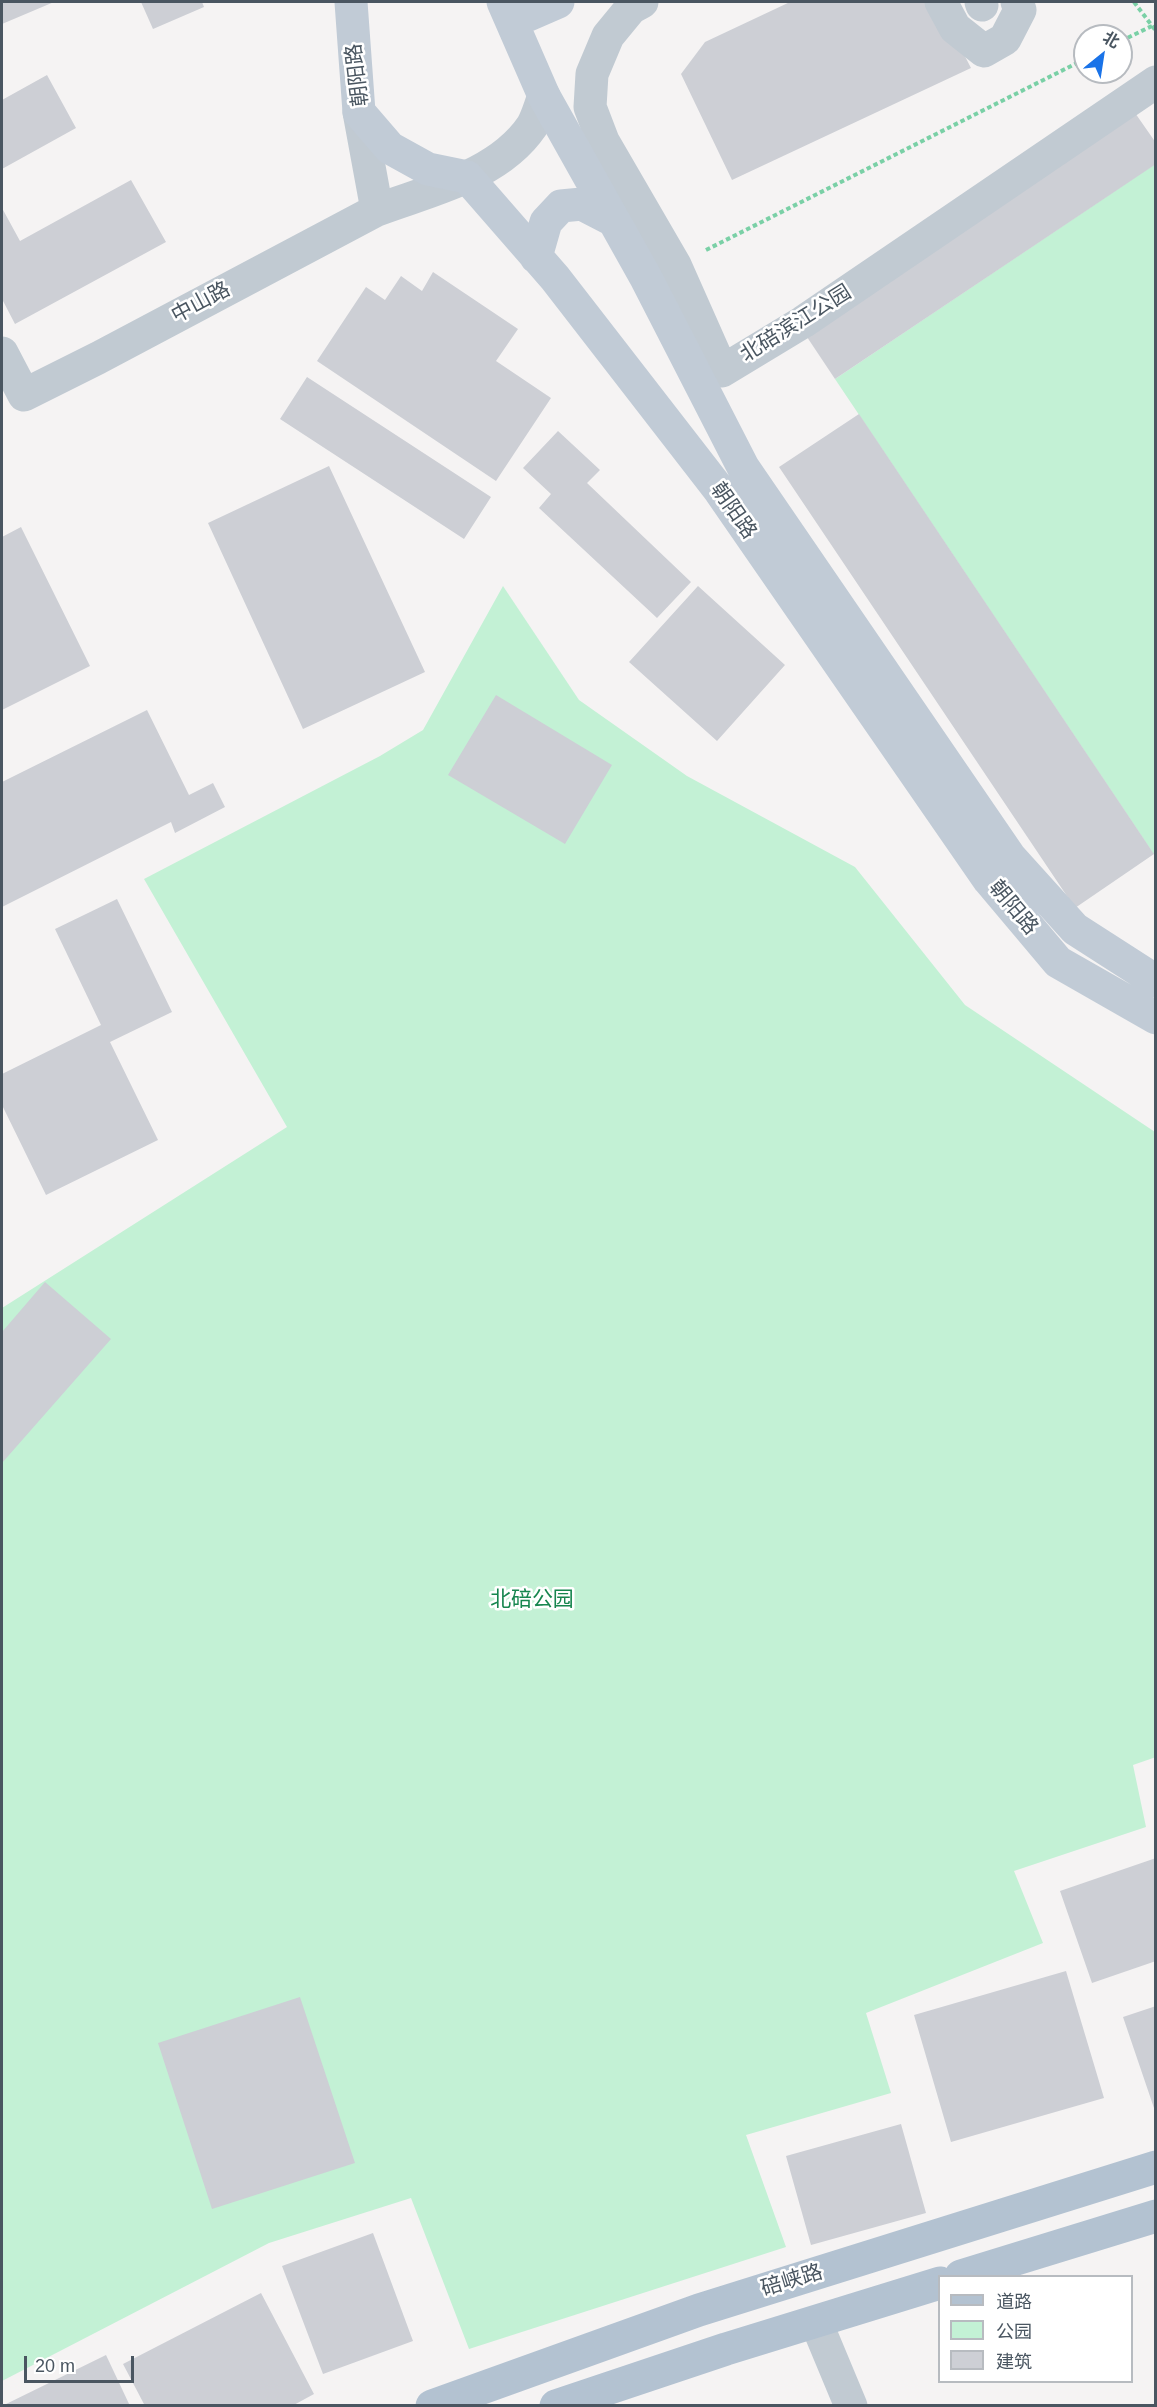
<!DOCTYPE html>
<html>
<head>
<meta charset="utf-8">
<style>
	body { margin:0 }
	#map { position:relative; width:1157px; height:2407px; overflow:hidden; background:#f5f3f3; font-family:Helvetica,"Noto Sans SC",sans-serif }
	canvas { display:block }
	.frame { position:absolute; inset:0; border:3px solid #4a5661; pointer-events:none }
	.legend { position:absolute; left:938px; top:2275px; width:195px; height:108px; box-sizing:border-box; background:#fff; border:2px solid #b7bbc0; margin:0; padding:8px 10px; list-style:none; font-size:18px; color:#4a5661 }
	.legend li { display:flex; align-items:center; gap:12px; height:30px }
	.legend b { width:30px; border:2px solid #b7bbc0 }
	.north { position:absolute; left:1073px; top:24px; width:60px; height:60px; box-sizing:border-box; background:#fff; border:2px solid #b7bbc0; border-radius:50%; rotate:30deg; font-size:16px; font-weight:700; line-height:24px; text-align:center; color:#4a5661 }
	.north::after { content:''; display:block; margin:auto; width:21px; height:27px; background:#1a73e8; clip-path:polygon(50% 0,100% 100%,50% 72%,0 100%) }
	.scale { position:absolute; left:24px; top:2356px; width:110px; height:27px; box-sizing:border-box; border:3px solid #4a5661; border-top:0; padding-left:8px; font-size:18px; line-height:21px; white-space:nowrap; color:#4a5661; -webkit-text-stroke:4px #fff; paint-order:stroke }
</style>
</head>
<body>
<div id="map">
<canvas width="1157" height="2407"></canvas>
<div class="frame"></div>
<ul class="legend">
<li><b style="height:8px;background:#b3c2d1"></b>道路</li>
<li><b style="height:16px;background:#c3f1d5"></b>公园</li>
<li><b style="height:16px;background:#cdcfd5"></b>建筑</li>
</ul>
<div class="north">北</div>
<div class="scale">20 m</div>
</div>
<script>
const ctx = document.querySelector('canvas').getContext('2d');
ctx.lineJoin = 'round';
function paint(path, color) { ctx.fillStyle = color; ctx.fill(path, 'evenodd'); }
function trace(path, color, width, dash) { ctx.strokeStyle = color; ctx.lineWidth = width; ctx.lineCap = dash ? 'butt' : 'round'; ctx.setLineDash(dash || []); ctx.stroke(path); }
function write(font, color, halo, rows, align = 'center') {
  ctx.font = font + ' Helvetica,"Noto Sans SC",sans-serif'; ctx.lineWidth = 5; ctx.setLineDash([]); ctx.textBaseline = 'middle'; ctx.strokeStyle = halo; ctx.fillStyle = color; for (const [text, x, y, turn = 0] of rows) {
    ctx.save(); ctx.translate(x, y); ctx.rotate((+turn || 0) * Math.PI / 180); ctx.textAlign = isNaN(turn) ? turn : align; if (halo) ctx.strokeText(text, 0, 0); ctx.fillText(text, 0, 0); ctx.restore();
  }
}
paint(new Path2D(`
	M1155 164V856L835 379Z
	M503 586 579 700 687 776 855 867 965 1005 1155 1132 1156 1757 1133 1765 1146 1827 1014 1871 1043 1943 866 2013 891 2093 746 2135 786 2247 469 2349 411 2198 269 2243 2 2381V1308L287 1127 144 879 380 756 423 730Z`), '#c3f1d5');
paint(new Path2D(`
	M2 2H54L2 24Z
	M141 2H202L204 7 153 29Z
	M790 2H937L971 68 732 180 681 74 705 42Z
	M47 75 76 128 2 169V100Z
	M1133 110 1156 143V164L835 379 803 331Z
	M131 180 166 242 15 324 2 299V208L20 241Z
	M433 272 518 329 496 361 551 398 496 481 317 361 366 287 385 300 401 276 422 291Z
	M307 377 491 497 464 539 280 419Z
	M859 414 1154 854 1075 908 779 467Z
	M558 431 600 470 587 483 691 582 657 618 539 508 551 494 523 468Z
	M329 466 425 672 303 729 208 523Z
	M21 527 90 666 2 710V537Z
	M698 586 785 665 717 741 629 662Z
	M496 695 612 765 565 844 448 775Z
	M147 710 189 795 213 783 225 807 175 833 171 822 2 907V782Z
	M117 899 172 1012 110 1042 158 1140 46 1195 2 1105V1074L101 1025 55 929Z
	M45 1282 111 1339 2 1463V1332Z
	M1156 1858V1961L1092 1983 1060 1891Z
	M1066 1971 1104 2098 951 2142 914 2015Z
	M300 1997 355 2163 212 2209 158 2043Z
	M1156 2006V2111H1155L1123 2017Z
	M901 2124 926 2213 811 2245 786 2156Z
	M373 2233 413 2341 323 2374 282 2266Z
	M261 2293 314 2394 292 2406H145L123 2364Z
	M106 2355 130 2406H2Z`), '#cdcfd5');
trace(new Path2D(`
	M1134 2 1156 31
	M1121 41 1156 24
	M706 250 1085 59`), '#7ad0a6', 4, [4.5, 3]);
trace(new Path2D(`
	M642 2 631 8 608 36 592 74 590 107 603 141 675 265 722 371 803 322 1156 82
	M941 2 955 28 984 51 1005 39 1020 10 1017 2
	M981 2 982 5
	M359 112 377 210C430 190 498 176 532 126 537 118 540 106 544 96
	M2 353 24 395 98 358 377 210
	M816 2322 851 2406`), '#c1cad2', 33);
trace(new Path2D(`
	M351 2 359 112 390 148 428 169 467 177 555 278 720 491 989 880 1058 962 1156 1018
	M503 2 544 96 646 278 743 467 1010 857 1075 929 1156 981
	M512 22 558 2
	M536 257 546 222 561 206 582 204 613 220`), '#c1cbd6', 33);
trace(new Path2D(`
	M961 2276 1156 2216
	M432 2406 699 2310 1156 2167
	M556 2406 726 2349 940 2283`), '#b3c2d1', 33);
write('21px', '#4a5661', '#fff', [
	["朝阳路",358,75,-97],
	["中山路",201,303,-28],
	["北碚滨江公园",796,324,-32],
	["朝阳路",733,511,55],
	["朝阳路",1013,908,50],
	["碚峡路",792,2281,-17]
]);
write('21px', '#17864f', '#fff', [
	["北碚公园",532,1600]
]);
</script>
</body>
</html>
